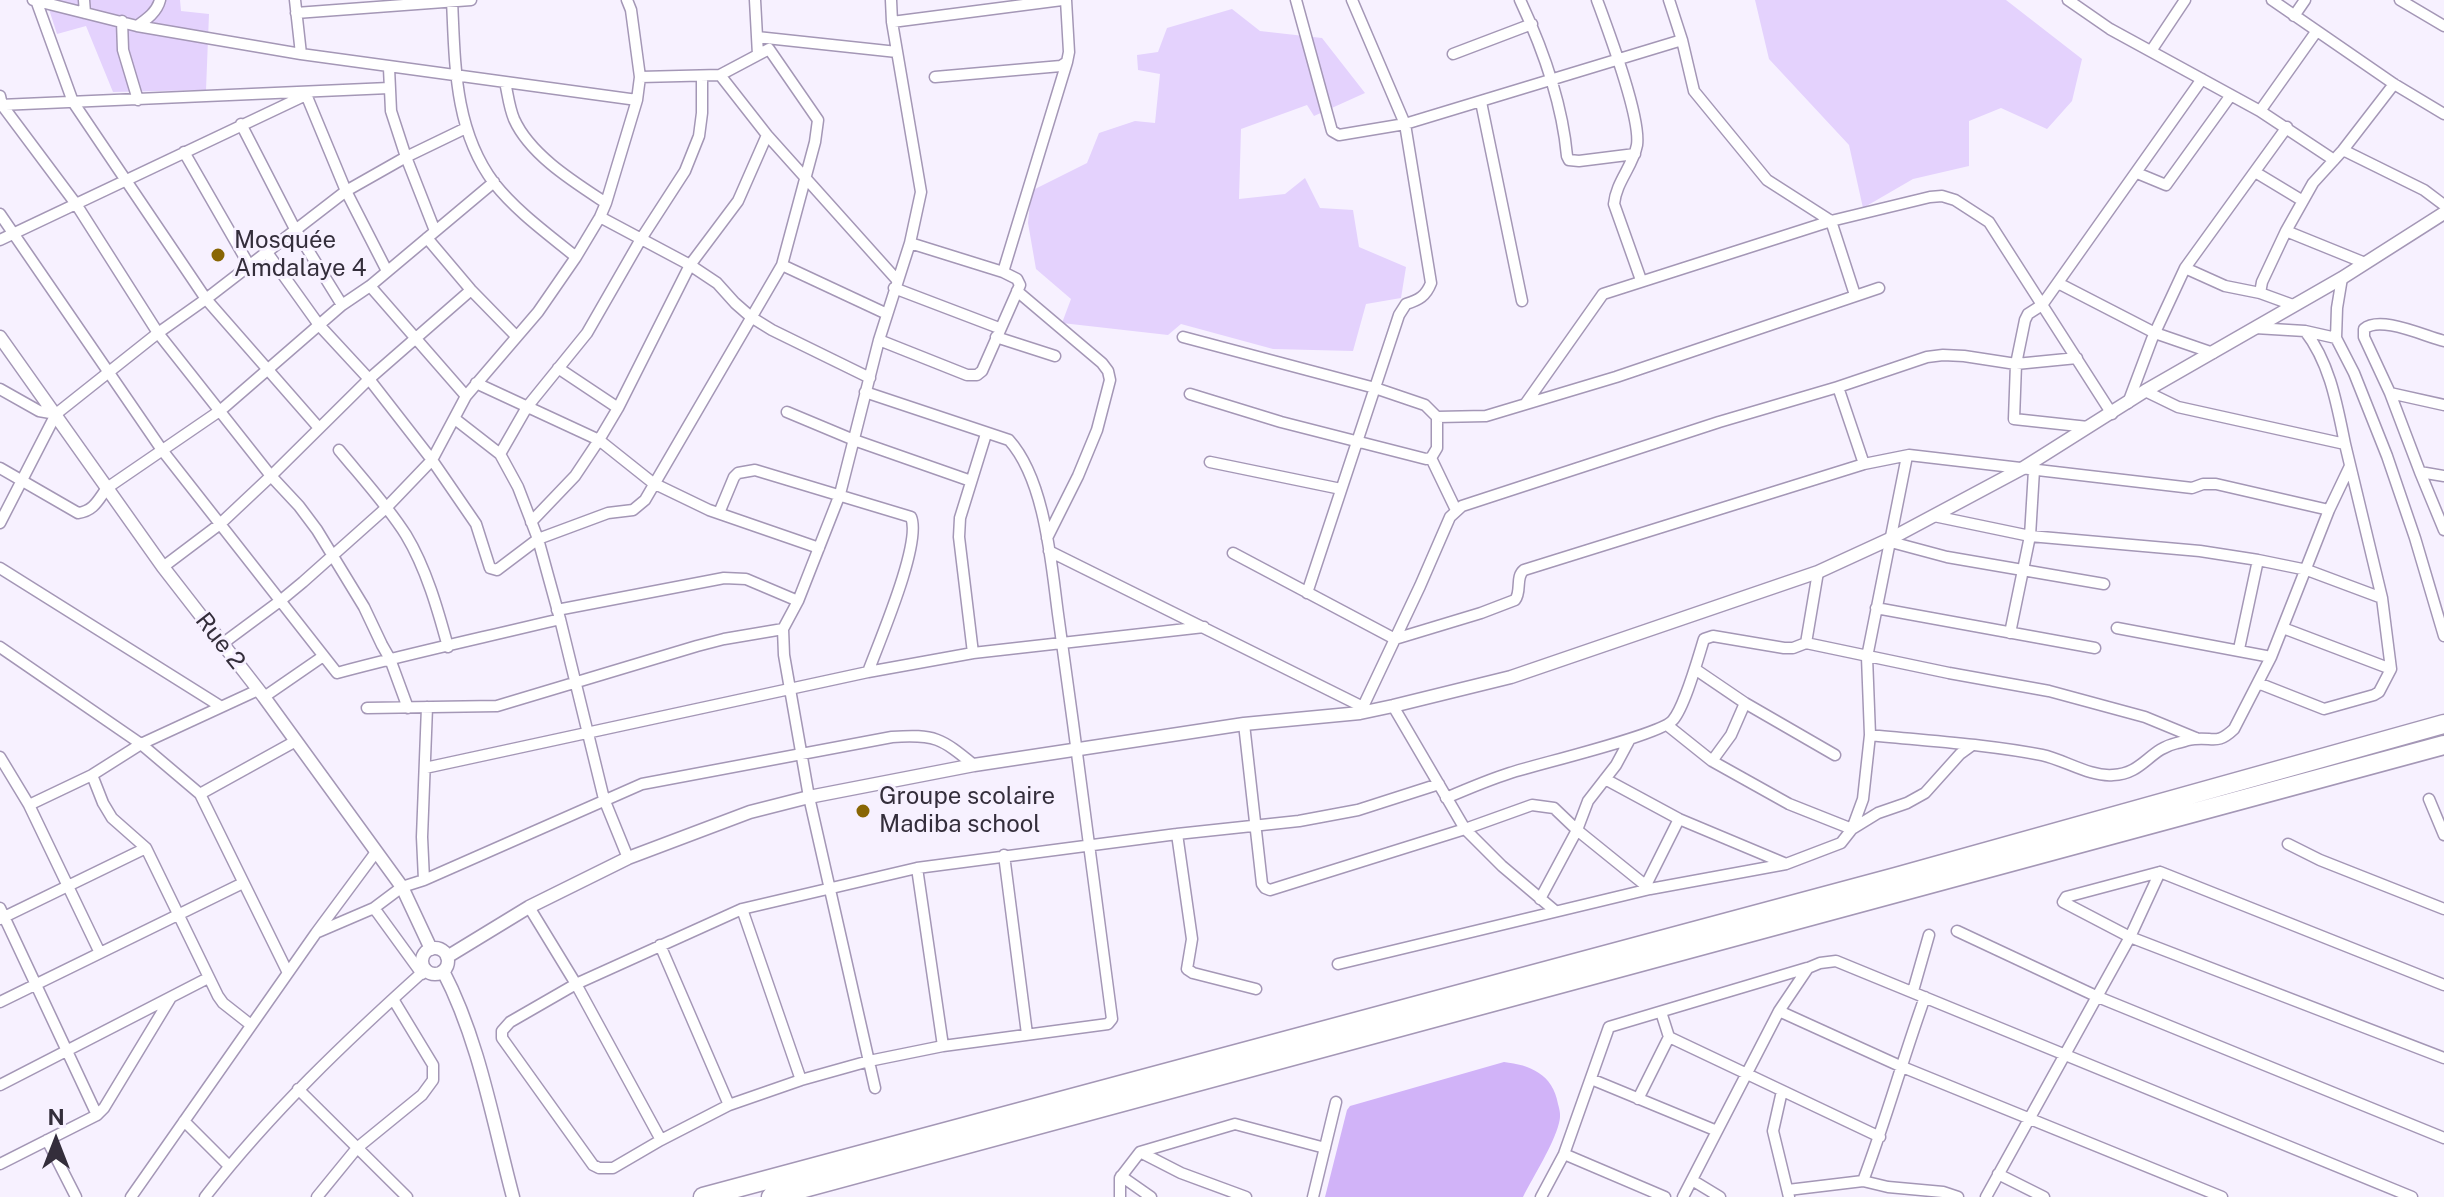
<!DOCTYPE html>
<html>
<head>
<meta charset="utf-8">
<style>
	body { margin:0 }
	#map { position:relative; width:2444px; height:1197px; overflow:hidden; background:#f7f1ff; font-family:"Public Sans",sans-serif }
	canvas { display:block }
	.north { position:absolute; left:16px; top:1101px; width:80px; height:80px; -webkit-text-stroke:6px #f7f1ff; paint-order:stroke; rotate:0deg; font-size:22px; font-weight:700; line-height:32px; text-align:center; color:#342e3b }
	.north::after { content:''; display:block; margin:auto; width:28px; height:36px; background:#342e3b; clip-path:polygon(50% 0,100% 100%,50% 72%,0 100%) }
</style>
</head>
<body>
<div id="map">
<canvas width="2444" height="1197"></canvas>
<div class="north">N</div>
</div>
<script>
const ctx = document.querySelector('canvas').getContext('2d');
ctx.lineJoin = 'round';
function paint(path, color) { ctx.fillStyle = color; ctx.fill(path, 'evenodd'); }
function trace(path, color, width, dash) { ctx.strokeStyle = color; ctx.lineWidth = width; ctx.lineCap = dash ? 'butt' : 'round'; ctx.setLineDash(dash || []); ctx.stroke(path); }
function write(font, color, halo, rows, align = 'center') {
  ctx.font = font + ' "Public Sans",sans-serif'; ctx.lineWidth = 6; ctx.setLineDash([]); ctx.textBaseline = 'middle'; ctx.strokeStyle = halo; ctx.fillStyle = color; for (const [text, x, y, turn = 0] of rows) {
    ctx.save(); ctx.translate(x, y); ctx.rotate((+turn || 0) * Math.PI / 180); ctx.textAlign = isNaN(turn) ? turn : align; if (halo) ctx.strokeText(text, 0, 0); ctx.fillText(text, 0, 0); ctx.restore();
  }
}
paint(new Path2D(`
	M46 0H180L181 11 209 14 206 90 113 92 86 26 57 34Z
	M1755 0H2006L2082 59 2072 101 2047 129 2001 108 1969 121V166L1913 179 1863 208 1849 145 1769 59Z
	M1232 9 1260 31 1322 38 1365 93 1314 116 1307 105 1241 129 1239 199 1285 194 1305 178 1320 208 1353 210 1359 247 1406 267 1401 298 1366 304 1353 351 1273 349 1181 324 1168 335 1062 323 1071 299 1036 269 1028 223 1031 191 1087 163 1099 133 1135 121 1155 123 1160 74 1138 70 1137 55 1158 52 1167 28Z`), '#e4d2fd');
paint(new Path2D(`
	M1504 1062C1530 1065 1553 1074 1558 1104 1560 1111 1561 1116 1559 1123 1553 1146 1534 1175 1523 1197H1325L1347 1110 1350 1106Z`), '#d1b3f8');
const minor = new Path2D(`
	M33 0 137 26 301 54 637 100
	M36 0 73 102 206 299 319 428
	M84 0 85 13
	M295 0 301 54
	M452 0C455 63 454 130 494 183 517 212 548 234 576 257
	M755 0 758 55
	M1296 0 1332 131 1339 135 1405 124 1682 40
	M1520 0C1543 49 1562 102 1567 156L1569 160 1579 161 1635 154
	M1597 0C1608 30 1641 117 1637 145 1633 166 1616 182 1614 204L1641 280
	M1669 0 1682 40 1694 91 1767 180 1831 221 1855 295
	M2068 0 2110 29 2260 111 2334 160
	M2272 0 2394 84 2444 114
	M2400 0 2444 26
	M296 13 471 0
	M2294 16 2305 0
	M122 21 123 50 138 100
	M892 22 1062 0
	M137 26C147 19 157 12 160 0
	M757 37 897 52
	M2151 51 2185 0
	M1453 54 1532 24
	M389 68 391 111 406 157 435 231
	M720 75 767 135 897 280
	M935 77 1061 66 1067 62 1069 52 1066 0
	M505 82C508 95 509 107 514 119 530 155 574 182 606 203
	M305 92 346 191 387 271
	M0 96 2 105 76 204 158 333 271 476 299 506 317 530 364 607 382 645 390 659 408 708
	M1481 102 1522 301
	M0 105 389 88
	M2260 111 2316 32
	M241 124 295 229 342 305
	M2343 150 2424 190 2444 205
	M184 152 249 265
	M2255 172 2303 201
	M2137 173 2166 185 2231 95
	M0 214 162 450 337 673C411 653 486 637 560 619
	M600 217 690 265 717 283 735 303 751 317 772 330 870 378
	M2286 231 2365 263
	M427 238 471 290 516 336
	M0 240 306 95
	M266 251 319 325 369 379 432 460 476 524 490 568 497 570 538 539 608 513 633 510 645 500 782 265 815 142 818 120 769 49 720 75 640 77
	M782 265 887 314
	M2185 268 2225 286 2260 293 2293 305
	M1003 272 1067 62
	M2342 278 2337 308 2336 338 2354 373 2387 456 2415 538 2444 636
	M2058 283 2155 333 2213 353
	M370 286 466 396
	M894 288 999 328
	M1017 291 1102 363 1108 371 1110 380 1097 430 1078 476 1047 538
	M2260 293 2262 282 2286 231 2313 183 2343 150 2394 84
	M2255 328 2305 331 2336 338
	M2305 331C2330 363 2337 405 2345 444
	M996 337 1055 356
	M1183 337 1375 388 1425 405 1437 417V448L1431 458
	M879 340 967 375H977L982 371 1020 285 1017 279 1003 272 910 243
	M558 368 618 408
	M476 383 599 440 653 483 709 510 819 548
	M1838 387 1864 464
	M0 389 39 411 56 414
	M2145 391 2178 407 2345 444 2382 598 2391 669 2283 628
	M865 392 1009 440C1045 480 1051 562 1058 614 1063 650 1068 686 1073 723 1086 822 1099 920 1112 1019L1108 1024 943 1046 869 1061 801 1080 729 1105 661 1140 613 1168H599L593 1165 502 1038V1031L510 1022 576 984 742 909 917 868 1177 834 1299 821 1358 810 1439 784
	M2390 393 2444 405
	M1190 394 1281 422 1426 459 1431 458
	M1526 403 1603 294 1831 221 1930 197 1942 196 1955 200 1989 222 2112 414
	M2128 403 2152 339 2185 268 2287 127
	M787 412 854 440 971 481
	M1437 417 1486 416 1616 377 1879 288
	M455 419 500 454 518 487 538 539 560 619 604 799 628 858
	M2088 427 2014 419 2016 364 2025 320 2028 314 2042 305 2202 79
	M339 450C362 478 387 505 406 535 426 568 438 610 448 647
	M500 454 527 407 587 333 641 239 685 171 699 136 702 113V76
	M1431 458 1456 510
	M1210 462 1341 489
	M0 468 78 513C94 511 98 500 107 488L221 410 342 305 370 286 494 182
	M2420 472 2390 393 2364 337V329C2380 315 2424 336 2444 341
	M2444 476 2420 472 2444 530
	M719 513 734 477 738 473 755 470 911 517C922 543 879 642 868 672
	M1934 516 2030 536 2200 551 2258 560 2307 570 2382 598
	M531 522 575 476 599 440 618 408 690 265 738 201 767 135
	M0 523 56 414 158 333 206 299 346 191 406 157 466 128
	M1891 542 1947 557 2104 584
	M1049 551 1363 707
	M1233 553 1395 639 1481 613 1515 600C1522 591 1515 577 1524 570L1864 464 1909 455 2192 488 2203 484H2216L2329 510
	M163 567 220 524 271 476 369 379 471 290
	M0 568 220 706
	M1307 593 1399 315 1406 304C1419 300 1426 296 1431 283L1405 124 1352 0
	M1876 608 2095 648
	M557 610 724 578 746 579 798 601
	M2117 628 2271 657
	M2010 633 2030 536 2034 470
	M1806 643 1818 572
	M222 644 280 601 303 582 386 508 432 460 466 396 538 312 576 257 600 217 606 203 637 100 640 77 631 10 627 0
	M0 647 141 744 200 794 288 973
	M2239 649 2258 560
	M973 653 959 537 960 518 986 434
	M1695 669 1745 703 1835 755
	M2258 683 2324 709 2374 695 2379 692 2391 669
	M264 697 322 657
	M1393 706 1465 829 1502 866 1554 910
	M367 708 497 706 697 646 724 639 783 629
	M1360 713 1420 586 1450 517 1462 506 1719 422 1838 387 1927 357 1943 355 1964 356 2016 364 2077 358
	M1244 724 1262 884 1265 888 1270 890 1465 829 1532 805 1554 808 1577 830 1650 889
	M1667 725 1712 761 1789 804 1852 829
	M1870 735C1927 741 1986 744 2042 755 2065 760 2090 777 2113 775 2143 774 2149 749 2177 743 2183 742 2189 739 2195 739 2214 737 2217 745 2234 729L2271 657 2329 510 2350 466
	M0 757 29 805 100 953
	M1712 761 1731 735 1745 703
	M425 768 868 672 973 653 1204 627
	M92 775 103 803 112 818 146 848 218 996 223 1003 251 1025
	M1605 779 1679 819 1784 863
	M200 794 294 742
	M1446 798C1467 789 1488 780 1510 773 1537 764 1661 735 1673 720 1685 706 1698 658 1704 639L1713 636 1784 648H1793L1806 643 1949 673 2049 691 2145 717 2196 738
	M2429 799 2444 835
	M29 805 92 775 141 744 258 690
	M1852 829 1878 813 1907 803 1925 793 1960 754 1971 746
	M1177 834 1192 939 1187 969 1193 973 1256 989
	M2288 844 2320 860 2444 909
	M1004 855 1027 1034
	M917 868 943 1046
	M2160 872 2066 897 2063 902 2130 937 2444 1058
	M424 880 422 837 427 707
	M1646 885 1679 819
	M1540 899 1577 830 1588 801 1616 765 1630 739
	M529 907 576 984 661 1140
	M0 908 97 1115
	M374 908 402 887 424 880 642 784 892 737C935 734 941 738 974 765
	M742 909 801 1080
	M0 919 146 848
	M1957 931 2098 997 2444 1138
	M318 932 374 908 422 974
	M660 945 729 1105
	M1338 964 1650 889 1786 864 1841 843 1852 829 1863 799 1870 735 1867 657 1907 456
	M1913 991 1929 935
	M0 1002 243 883
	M1779 1011 1900 1066 2222 1197
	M1669 1037 1880 1137
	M1591 1079 1717 1131
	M0 1085 208 978
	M875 1088 809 797 784 655 783 629 798 601 840 494 879 340 910 243 921 192 892 22 891 0
	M298 1089 407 1197
	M1782 1091 1773 1131 1789 1197
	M1638 1099 1669 1037 1661 1012
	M184 1121 229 1166
	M47 1140 76 1197
	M1140 1152 1181 1173 1246 1197
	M1564 1154 1665 1197
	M0 1164 97 1115 104 1108 170 999
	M1998 1174 2044 1197
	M1121 1176 1151 1197
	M1692 1180 1720 1197
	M1863 1181C1886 1120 1903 1058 1925 997
	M1788 1190 1863 1181 1888 1187 1943 1192 1958 1197
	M131 1197 316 933 376 852
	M205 1197C270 1113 347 1040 426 969
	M317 1197 357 1148 422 1095 433 1080V1065L393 999
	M1120 1197V1178L1140 1152 1235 1124 1325 1148
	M1313 1197 1336 1102
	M1541 1197 1564 1154 1609 1027 1807 968
	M1683 1197 1779 1011 1808 968 1820 963 1836 961 2412 1197
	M1986 1197 2130 937 2160 872 2444 985`);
const tertiary = new Path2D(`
	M0 337 163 567 264 697 402 887 431 949
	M422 961a13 13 0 1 1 26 0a13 13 0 1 1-26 0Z
	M447 957 529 907 628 858 750 812 809 797 974 765 1244 724 1360 713 1393 706 1511 677 1818 572 1892 538 2023 468 2145 391 2342 278 2444 213
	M443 971C479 1040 493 1122 513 1197`);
const motorway = new Path2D(`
	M703 1197 1896 877 2444 724
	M771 1197 2444 745`);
trace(minor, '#a497b6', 13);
trace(tertiary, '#a497b6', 15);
trace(motorway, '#a497b6', 21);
trace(minor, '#fff', 10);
trace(tertiary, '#fff', 12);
trace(motorway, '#fff', 18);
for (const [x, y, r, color] of [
	[218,255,8,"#896604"],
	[863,811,8,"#896604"]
]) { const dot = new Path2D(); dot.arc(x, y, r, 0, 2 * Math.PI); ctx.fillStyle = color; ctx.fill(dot); trace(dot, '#f7f1ff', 3); }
write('24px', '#342e3b', '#f7f1ff', [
	["Mosquée",234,241],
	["Amdalaye 4",234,269],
	["Groupe scolaire",879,797],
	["Madiba school",879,825]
], 'left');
write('24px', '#342e3b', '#f7f1ff', [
	["Rue 2",220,641,52]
]);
</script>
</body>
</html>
